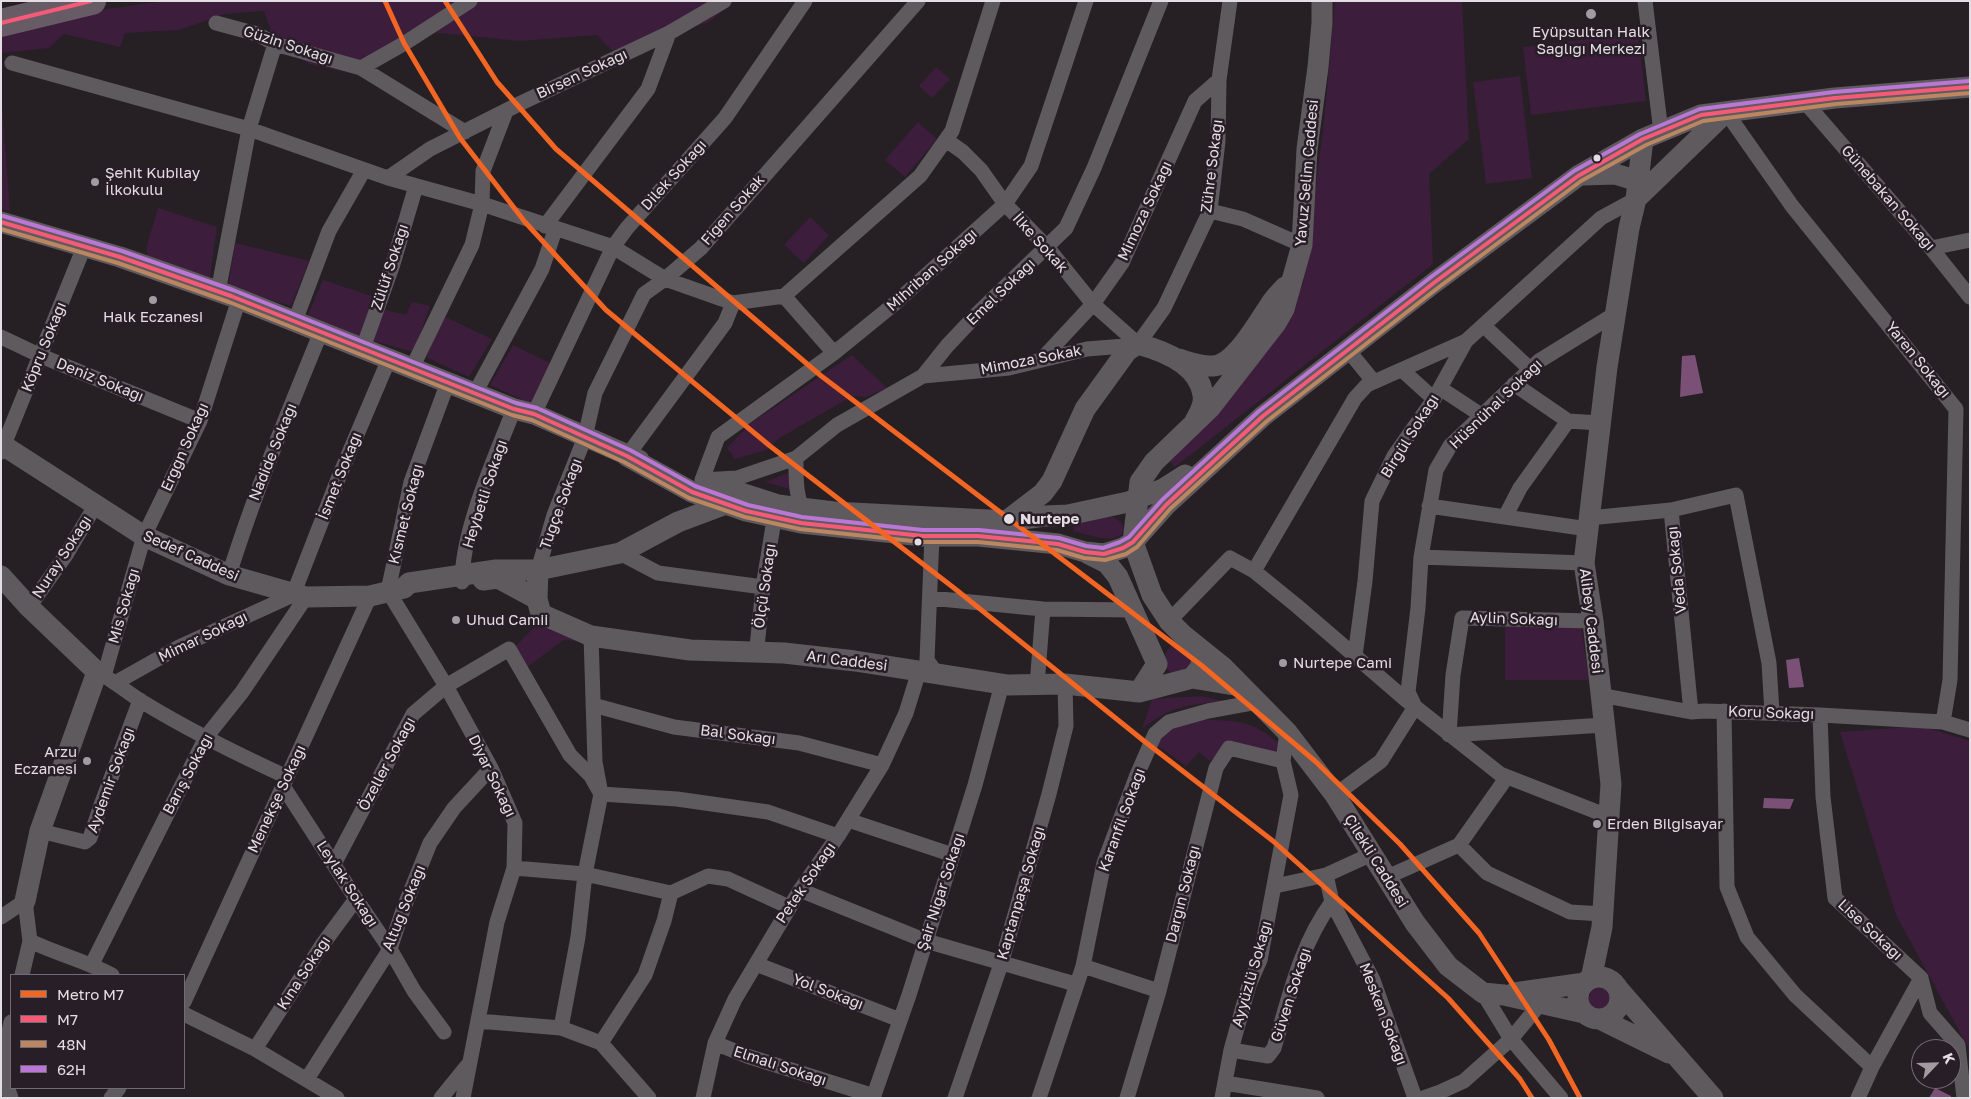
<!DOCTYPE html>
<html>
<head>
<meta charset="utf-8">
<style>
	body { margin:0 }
	#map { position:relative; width:1971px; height:1099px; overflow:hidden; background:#262025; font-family:"Golos Text",sans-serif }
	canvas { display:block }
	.frame { position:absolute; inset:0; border:2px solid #e5dde4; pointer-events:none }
	.legend { position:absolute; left:10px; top:974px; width:175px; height:115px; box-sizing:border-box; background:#281e27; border:1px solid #746a73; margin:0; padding:6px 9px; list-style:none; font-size:15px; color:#e5dde4 }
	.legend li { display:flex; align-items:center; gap:10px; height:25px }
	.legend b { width:25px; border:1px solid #746a73 }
	.north { position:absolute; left:1911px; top:1039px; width:50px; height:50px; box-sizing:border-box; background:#281e27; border:1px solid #746a73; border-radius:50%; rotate:66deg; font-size:14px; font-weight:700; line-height:20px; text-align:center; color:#e5dde4 }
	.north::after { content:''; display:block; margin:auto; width:18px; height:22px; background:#a29ba1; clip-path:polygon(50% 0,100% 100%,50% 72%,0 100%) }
</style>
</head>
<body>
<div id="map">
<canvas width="1971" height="1099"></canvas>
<div class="frame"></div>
<ul class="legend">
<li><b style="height:6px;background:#f26522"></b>Metro M7</li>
<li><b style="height:6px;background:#f75a77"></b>M7</li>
<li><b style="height:6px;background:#bb8660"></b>48N</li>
<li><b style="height:6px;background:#ba77d6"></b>62H</li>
</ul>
<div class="north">K</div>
</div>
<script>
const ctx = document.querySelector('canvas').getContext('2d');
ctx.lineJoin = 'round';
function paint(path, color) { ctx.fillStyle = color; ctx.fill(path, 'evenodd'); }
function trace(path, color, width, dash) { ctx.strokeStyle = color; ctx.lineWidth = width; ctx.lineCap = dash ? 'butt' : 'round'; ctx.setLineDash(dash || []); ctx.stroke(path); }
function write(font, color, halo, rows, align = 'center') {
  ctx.font = font + ' "Golos Text",sans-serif'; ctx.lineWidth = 5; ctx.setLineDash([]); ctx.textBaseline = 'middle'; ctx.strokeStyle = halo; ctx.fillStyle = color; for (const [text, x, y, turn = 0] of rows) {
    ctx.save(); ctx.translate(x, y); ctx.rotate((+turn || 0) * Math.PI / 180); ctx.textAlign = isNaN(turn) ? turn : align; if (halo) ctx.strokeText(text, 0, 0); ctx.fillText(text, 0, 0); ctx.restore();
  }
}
paint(new Path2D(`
	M165 1H735L709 22 613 51 597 35 519 41 419 31 341 71 309 64 274 40 264 11 224 14 179 30 125 33 120 47 64 34 49 48 1 53V36L107 9Z
	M1335 1H1462L1469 139 1429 174 1433 264 1175 467 1165 456 1221 407 1303 285 1325 113Z
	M1638 33 1646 101 1531 115 1523 47Z
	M936 67 950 79 932 98 919 86Z
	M1520 76 1532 178 1486 184 1473 82Z
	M1 93 10 211 1 209Z
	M918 122 937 139 905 177 885 160Z
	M158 208 217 227 210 277 148 257 146 248Z
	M810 217 829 235 804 263 784 245Z
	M235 243 309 261 291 306 228 287Z
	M323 280 374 297 359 340 307 317Z
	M412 302 430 306 414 352 369 340 381 309 406 315Z
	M443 316 492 339 469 377 426 357Z
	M513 345 554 365 534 405 490 385Z
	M852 355 887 388 866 397 852 396 778 439 766 450 735 459 727 448 751 423Z
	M788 473 790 489 765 482Z
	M1108 516C1122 518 1131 532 1115 538 1107 541 1082 533 1073 531L1076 521Z
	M543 618 579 641 564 640 527 667 514 648Z
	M1505 627H1581L1589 680H1505Z
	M1181 643 1191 648 1194 667 1171 673C1162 665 1162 654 1171 646Z
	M1202 696 1223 701C1189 705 1170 706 1142 729L1152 699Z
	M1202 720C1240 720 1253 721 1282 746L1279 756 1232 742 1210 761 1199 752 1186 766 1157 745C1166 726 1183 723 1202 720Z
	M1921 726 1970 741V1062L1968 1047 1896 915 1840 732Z
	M1589 999a11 11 0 1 1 22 0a11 11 0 1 1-22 0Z`), '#3c1d3b');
paint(new Path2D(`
	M1695 355 1703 393 1680 397 1682 356Z
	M1799 658 1804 687 1789 688 1786 660Z
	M1764 798 1794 799 1790 809 1763 808Z
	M1935 1088 1951 1096V1098H1929Z`), '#7a5077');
trace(new Path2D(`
	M1645 1 1661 132
	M216 23 257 34 275 44 361 68 465 132
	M12 63 249 129 388 178 482 204 613 247 665 279 733 303 784 296 920 176 952 131 993 1
	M361 68 405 43 470 1
	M1805 102 1931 248 1970 297
	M1726 112 1792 206 1956 409 1950 680 1943 722 1970 730
	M946 140 963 152 981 170 1005 204 1047 247 1093 304 1138 344
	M388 178 430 149 521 103 669 33 724 1
	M1210 211 1243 219 1302 245
	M545 226 648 89 669 33
	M1931 248 1970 240
	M218 292 249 129 275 44
	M784 296 834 353
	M295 321 329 231 364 170
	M1484 326 1530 369
	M1 337 41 356 200 421
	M1138 344 1164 308 1210 211 1218 141 1219 80 1230 1
	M363 348 392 267 416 186
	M1348 350 1374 382
	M1041 360 1093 304 1122 263 1195 101 1219 80
	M412 368 472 245 482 204 483 171 506 111
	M1402 370 1434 399
	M923 376 1009 368 1087 349 1137 345
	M448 382 411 482 388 591 446 686 491 768 515 823 514 868 497 922 463 1098
	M1514 384 1568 421
	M1440 388 1481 415
	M475 393 542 269 555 230
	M534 414 613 247 627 228 725 118 805 1
	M1 452 84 247
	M627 456 725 323 733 303
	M796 458 737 478 702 480 718 437 834 353 893 305 1005 204 1031 166 1086 1
	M1429 506 1588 529
	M1671 510 1736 495 1769 663 1772 713
	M806 516C795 498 796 478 796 458L837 425 923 376 947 346 978 313 1066 228 1094 168 1161 1
	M1505 517 1520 488 1568 421 1600 423
	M1589 518 1671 510 1691 712
	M932 536 927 660 937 674
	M620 553 658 573 763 587
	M1421 557 1584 563
	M538 570 554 515 585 437 595 393 644 294 665 279 701 248 918 1
	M1254 571 1355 398 1367 385 1466 341
	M229 575C255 492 288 412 321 332
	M462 582C462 529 495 458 514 409
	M930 598 1043 609 1134 610
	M29 607 66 555 95 506
	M1169 621 1230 558 1254 571 1297 606 1405 699 1500 774 1610 817
	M1593 621 1462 618 1453 675 1449 735 1604 725
	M757 647 763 587 773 526
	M1355 656 1365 581 1372 501 1394 456 1434 399 1466 341 1601 218 1636 199
	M104 676 144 536 200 421 239 299
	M109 679C120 686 130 694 141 701 188 730 237 754 287 777
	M115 683 179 647 293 595 338 479 389 359
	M1037 685 1043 609
	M1600 695 1691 712 1705 711 1820 715 1943 722
	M593 705 674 727 799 743 882 765
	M1724 711 1727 887 1747 937 1795 995 1872 1067 1858 1098
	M1820 715 1823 797 1835 898 1921 978 1872 1067
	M283 786 356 899 390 949 414 991 444 1032
	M1335 795 1381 761 1415 707 1408 692 1418 608 1421 557 1436 470 1450 446 1539 361 1615 314
	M848 820 953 855
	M40 831 85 842 90 838 101 805 140 700
	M1459 845 1507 777
	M334 864 413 714 446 686 509 649 570 755 591 776 601 794 677 799 768 812 838 836
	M514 868 585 874 671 893
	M1326 875 1332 902 1373 980 1415 1098
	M1387 877 1459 845 1487 873 1570 912 1603 914
	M1275 886 1326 875 1372 854
	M800 890 926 941 1075 984
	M671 893 708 876 728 879 789 907
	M1 917 25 901 30 941C57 954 86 961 112 975
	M92 964 206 737 242 692 306 597
	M756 964 900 1020
	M1083 966 1159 991
	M22 975 30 941
	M1921 978 1930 1013 1958 1045 1964 1098
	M1483 993 1511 1039 1561 1098
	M184 1002 370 596
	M184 1014 255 1049 337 1098
	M478 1021 561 1028 601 1043
	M561 1028 578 937 585 874 601 794 595 762 591 636
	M601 1043 645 975 664 921 671 893
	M601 1043 649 1098
	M715 1043 747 1056 874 1096
	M255 1049 322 945 356 899
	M1231 1050 1268 1056 1274 1048C1289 998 1300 945 1332 902
	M307 1079 390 949 403 910 430 843 454 808 491 768
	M1225 1083 1317 1098
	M11 1098C0 1069 4 1052 11 1022
	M111 1098 119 1088
	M441 1098 467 1066
	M703 1098 715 1043 735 999 800 890 838 836 882 765 906 713 919 671
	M873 1098 909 995 975 785 1002 684
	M955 1098 1001 964 1049 794 1066 726 1065 684
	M1039 1098 1083 966 1104 863 1137 775 1155 734 1169 722 1208 711 1257 702
	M1127 1098 1159 991 1216 768 1229 748 1283 761
	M1222 1098 1231 1050 1249 985 1260 960 1291 795 1283 761 1287 732
	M1423 1098 1440 1092 1464 1081 1511 1039 1540 1004`), '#5f5a5e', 15);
trace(new Path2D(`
	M1322 1V23L1318 67 1307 149 1302 245 1284 309 1276 323 1210 408 1154 462 1140 482 1133 542 1152 595 1169 621 1183 635 1224 668 1287 732 1335 795 1415 923 1448 966 1483 993 1504 995 1584 1013
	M1583 175 1615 174 1638 181
	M1636 199 1726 112
	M1 222 120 257 231 296 514 409 534 414 639 460
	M1178 359C1189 362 1202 367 1213 366 1235 365 1258 322 1270 305 1274 298 1280 293 1285 287
	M1 444 144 536 229 575 306 597 370 596 404 588 409 583 496 570H538L620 553 678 522 726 504
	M627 456 692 492 746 511 801 523 923 536H978L1058 544 1085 552 1104 554 1123 548 1133 542 1166 505 1263 416 1435 282 1578 176 1643 139 1701 115 1835 98 1970 87
	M713 484 778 505 801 508 834 512 1007 521 1045 516 1068 515 1128 502 1163 489 1185 475
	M1009 519 1043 493 1052 481 1085 409 1127 351 1138 344C1164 351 1199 364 1203 395 1205 405 1199 413 1195 421
	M1087 553 1107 563 1118 577 1157 664 1139 692
	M538 570 537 599 541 614 591 636 690 650 784 653 855 661 1008 685 1065 684 1139 692 1192 678 1201 667 1202 650
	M1 576 29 607 97 672 40 831 25 901
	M483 580 498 578 537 599
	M1192 678 1240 686
	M1578 998a21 21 0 1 1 42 0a21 21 0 1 1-42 0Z
	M1591 979 1602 927 1611 784 1593 621 1584 563 1607 367 1629 228 1636 199 1643 139
	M1619 990 1713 1098
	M1514 993 1585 983
	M1602 1020 1669 1053`), '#5f5a5e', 21);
trace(new Path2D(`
	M1 23 92 1`), '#675b66', 28);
trace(new Path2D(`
	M1 23 91 1
	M1 222 120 257 231 296 514 409 534 414 627 456 692 492 746 511 801 523 923 536H978L1058 544 1085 552 1104 554 1123 548 1133 542 1166 505 1263 416 1435 282 1578 176 1643 139 1701 115 1835 98 1970 87`), '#f75a77', 4);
trace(new Path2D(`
	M1 229 118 263 229 302 512 415 532 420 624 462 689 498 745 517 800 529 922 542H978L1057 550 1084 558 1105 560 1126 554 1137 547 1170 509 1267 421 1439 287 1581 181 1646 145 1703 121 1836 104 1970 93`), '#bb8660', 4);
trace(new Path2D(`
	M3 216 122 251 233 290 516 403 537 408 630 450 695 486 748 505 802 517 923 530H979L1059 538 1086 546 1103 548 1120 542 1129 537 1162 500 1259 411 1431 277 1574 171 1640 134 1700 109 1834 92 1969 81`), '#ba77d6', 4);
trace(new Path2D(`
	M385 1 404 43 460 138 525 222 606 310 770 446 954 588 1144 741 1273 841 1448 998 1520 1079 1532 1098
	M445 1 497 82 556 149 820 375 1201 665 1315 761 1400 844 1479 933 1549 1040 1580 1098`), '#f26522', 5);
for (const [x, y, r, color] of [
	[1591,14,6,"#a29ba1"],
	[1597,158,4.5,"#e5dde4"],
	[95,182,5,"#a29ba1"],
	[153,300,5,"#a29ba1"],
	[1009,519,6,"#e5dde4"],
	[918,542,4.5,"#e5dde4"],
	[456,620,5,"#a29ba1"],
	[1283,663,5,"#a29ba1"],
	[87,761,5,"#a29ba1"],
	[1597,824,5,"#a29ba1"]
]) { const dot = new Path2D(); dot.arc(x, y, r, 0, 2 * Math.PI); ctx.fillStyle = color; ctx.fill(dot); trace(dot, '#281e27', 2); }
write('15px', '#e5dde4', '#281e27', [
	["Eyüpsultan Halk",1591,32,"center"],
	["Sağlığı Merkezi",1591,49,"center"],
	["Şehit Kubilay",105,173],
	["İlkokulu",105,190],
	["Halk Eczanesi",153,317,"center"],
	["Uhud Camii",466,620],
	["Nurtepe Cami",1293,663],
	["Arzu",77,752,"right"],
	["Eczanesi",77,769,"right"],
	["Erden Bilgisayar",1607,824]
], 'left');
write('15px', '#e5dde4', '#281e27', [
	["Güzin Sokağı",288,45,18],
	["Birsen Sokağı",582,74,-25],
	["Zühre Sokağı",1212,166,-83],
	["Yavuz Selim Caddesi",1307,173,-85],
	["Dilek Sokağı",674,175,-48],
	["Günebakan Sokağı",1888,198,49],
	["Figen Sokak",733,210,-49],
	["Mimoza Sokağı",1145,211,-65],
	["İlke Sokak",1040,243,48],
	["Zülüf Sokağı",390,267,-72],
	["Mihriban Sokağı",932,270,-42],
	["Emel Sokağı",1001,292,-44],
	["Köpru Sokağı",44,347,-68],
	["Mimoza Sokak",1031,360,-11],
	["Yaren Sokağı",1918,360,51],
	["Deniz Sokağı",100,380,22],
	["Hüsnühal Sokağı",1496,404,-44],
	["Birgül Sokağı",1410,436,-58],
	["Ergğn Sokağı",185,447,-66],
	["Nadide Sokağı",273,452,-68],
	["İsmet Sokağı",340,476,-68],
	["Heybetli Sokağı",485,494,-72],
	["Tuğçe Sokağı",561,504,-70],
	["Kısmet Sokağı",406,514,-76],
	["Sedef Caddesi",191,556,24],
	["Nuray Sokağı",62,557,-57],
	["Veda Sokağı",1677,570,-96],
	["Ölçü Sokağı",765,586,-82],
	["Mis Sokağı",124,606,-74],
	["Aylin Sokağı",1514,619,2],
	["Alibey Caddesi",1591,621,83],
	["Mimar Sokağı",203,637,-26],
	["Arı Caddesi",847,661,7],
	["Koru Sokağı",1771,713,2],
	["Bal Sokağı",738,735,7],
	["Özeller Sokağı",387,764,-62],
	["Barış Sokağı",188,774,-62],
	["Diyar Sokağı",492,776,64],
	["Aydemir Sokağı",111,780,-70],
	["Menekşe Sokağı",277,799,-65],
	["Karanfil Sokağı",1122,820,-70],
	["Çilekli Caddesi",1376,861,58],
	["Petek Sokağı",806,883,-56],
	["Leylak Sokağı",347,884,57],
	["Şair Nigar Sokağı",941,892,-72],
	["Kaptanpaşa Sokağı",1021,893,-74],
	["Dargın Sokağı",1183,894,-76],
	["Altuğ Sokağı",404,908,-68],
	["Lise Sokağı",1870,930,43],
	["Kına Sokağı",304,973,-57],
	["Ayyüzlü Sokağı",1252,974,-74],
	["Yol Sokağı",828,992,21],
	["Güven Sokağı",1291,995,-72],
	["Mesken Sokağı",1383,1014,69],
	["Elmalı Sokağı",780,1066,18]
]);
write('bold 15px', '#e5dde4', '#281e27', [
	["Nurtepe",1020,519]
], 'left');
</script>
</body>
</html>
